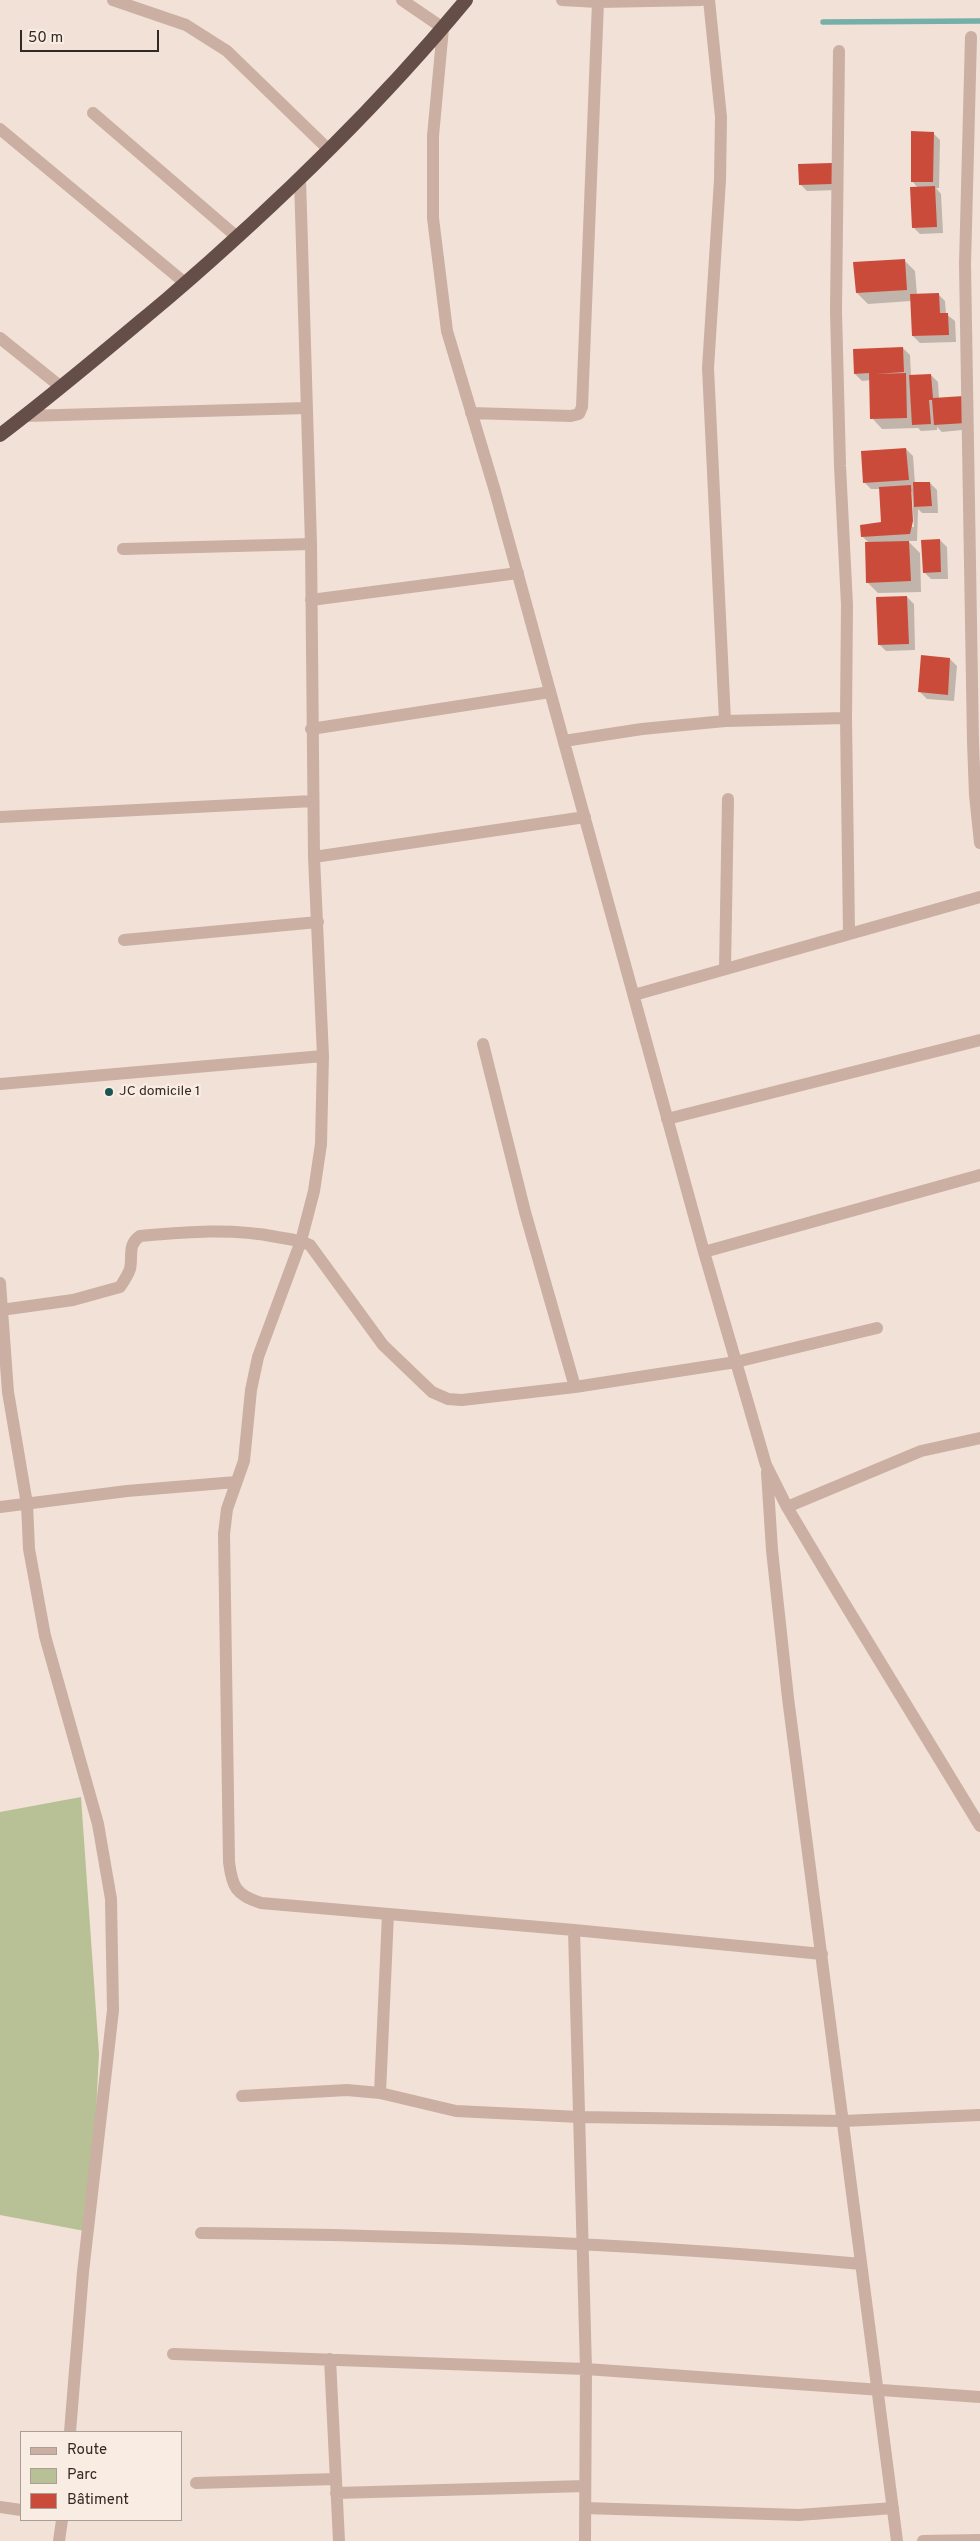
<!DOCTYPE html>
<html>
<head>
<meta charset="utf-8">
<style>
	body { margin:0 }
	#map { position:relative; width:980px; height:2541px; overflow:hidden; background:#f2e1d6; font-family:Overpass,sans-serif }
	canvas { display:block }
	.legend { position:absolute; left:20px; top:2431px; width:162px; height:90px; box-sizing:border-box; background:#f9ece2; border:1px solid #aa9e96; margin:0; padding:6px 9px; list-style:none; font-size:15px; color:#342825 }
	.legend li { display:flex; align-items:center; gap:10px; height:25px }
	.legend b { width:25px; border:1px solid #aa9e96 }
	.scale { position:absolute; left:20px; top:30px; width:139px; height:22px; box-sizing:border-box; border:2px solid #342825; border-top:0; padding-left:6px; font-size:15px; line-height:18px; white-space:nowrap; color:#342825; -webkit-text-stroke:4px #f9ece2; paint-order:stroke }
</style>
</head>
<body>
<div id="map">
<canvas width="980" height="2541"></canvas>
<ul class="legend">
<li><b style="height:6px;background:#caafa2"></b>Route</li>
<li><b style="height:14px;background:#b8c196"></b>Parc</li>
<li><b style="height:14px;background:#cb4b3b"></b>Bâtiment</li>
</ul>
<div class="scale">50 m</div>
</div>
<script>
const ctx = document.querySelector('canvas').getContext('2d');
ctx.lineJoin = 'round';
function paint(path, color) { ctx.fillStyle = color; ctx.fill(path, 'evenodd'); }
function trace(path, color, width, dash) { ctx.strokeStyle = color; ctx.lineWidth = width; ctx.lineCap = dash ? 'butt' : 'round'; ctx.setLineDash(dash || []); ctx.stroke(path); }
function write(font, color, halo, rows, align = 'center') {
  ctx.font = font + ' Overpass,sans-serif'; ctx.lineWidth = 5; ctx.setLineDash([]); ctx.textBaseline = 'middle'; ctx.strokeStyle = halo; ctx.fillStyle = color; for (const [text, x, y, turn = 0] of rows) {
    ctx.save(); ctx.translate(x, y); ctx.rotate((+turn || 0) * Math.PI / 180); ctx.textAlign = isNaN(turn) ? turn : align; if (halo) ctx.strokeText(text, 0, 0); ctx.fillText(text, 0, 0); ctx.restore();
  }
}
paint(new Path2D(`
	M81 1797 99 2054 90 2232 0 2215V1812Z`), '#b8c196');
paint(new Path2D(`
	M933 133 940 140 939 188H936L941 194 943 233 920 234 913 227 918 188 912 181Z
	M831 165 839 190 807 191 800 184Z
	M904 260 915 271 917 295 938 294 945 301 946 314 955 321 956 342 920 343 913 336 911 301 868 304 857 293Z
	M903 348 910 355 911 376 931 375 938 382 939 399 972 429 942 432 937 427V430L921 431 918 428 882 429 872 418 871 380 862 381 855 374Z
	M906 449 913 456 915 484 930 483 937 490 938 513H922L918 509 917 541H908L920 553 921 592 878 593 867 582 869 543 862 536 882 523 881 489H871L864 482ZM910 492H912L914 527H912Z
	M940 540 947 547 948 579H931L924 572Z
	M907 597 914 604 915 650 886 651 879 644Z
	M950 659 957 666 954 701 927 699 920 692Z`), '#0003');
trace(new Path2D(`
	M823 22 980 21`), '#74afaa', 5.5);
paint(new Path2D(`
	M911 131 934 132 933 182H911Z
	M832 163V184L799 185 798 164Z
	M935 186 937 227 912 228 910 187Z
	M905 259 907 290 856 293 853 262Z
	M939 293 940 313H948L949 335 912 336 910 294Z
	M903 347 904 372 876 374 906 373 907 418 870 419 869 373 854 374 853 349Z
	M931 374 933 398 964 396 966 423 934 425 932 400H929L931 424 912 425 909 375Z
	M906 448 909 480 863 483 861 451Z
	M913 482H930L932 506 914 507Z
	M911 485 913 521 910 534 861 537 860 525 881 522 879 487Z
	M940 539 941 572 923 573 921 540Z
	M909 541 911 581 866 583 865 542Z
	M907 596 909 644 878 645 876 597Z
	M921 655 950 658 948 695 918 692Z`), '#cb4b3b');
trace(new Path2D(`
	M113 0 186 25 227 51 329 150
	M402 0 443 28 433 136V218L447 331 495 491 704 1252 766 1465 787 1507 840 1596 980 1826
	M562 0 598 2 701 0
	M709 0 721 117 720 180 708 368 725 721
	M971 37 965 264 973 742 975 795 980 843
	M839 51 836 311 840 466 847 605 846 718 849 933
	M93 113 237 237
	M0 129 185 283
	M300 179 311 544 314 857 323 1056 321 1144 314 1191 301 1241 258 1357 251 1390 244 1461 227 1509 224 1534 229 1862C232 1887 236 1895 261 1903L574 1930 822 1954
	M0 338 61 387
	M471 413 571 416 579 414 582 407 598 2
	M25 416 307 408
	M123 549 311 544
	M311 600 518 573
	M311 729 550 692
	M564 741 642 729 725 721 846 718
	M0 817 313 801
	M314 857 585 817
	M124 940 318 922
	M725 969 728 799
	M634 995 980 897
	M483 1044 525 1212 575 1387
	M0 1084 323 1056
	M667 1119 980 1040
	M704 1252 980 1175
	M0 1283 8 1392 27 1504 29 1549 45 1636 98 1824 111 1899 113 2010 83 2272 70 2432
	M1 1310 73 1300 120 1287C124 1281 128 1275 130 1269 133 1256 127 1245 140 1236 187 1232 231 1228 277 1237 289 1239 300 1240 310 1245L383 1345 432 1392 448 1399 462 1400 575 1387 736 1362 877 1328
	M767 1472 772 1550 788 1698 897 2541
	M0 1507 127 1491 236 1482
	M787 1507 921 1451 980 1438
	M574 1930 586 2369 585 2541
	M380 2093 388 1914
	M242 2096 347 2090 380 2093 456 2111 579 2117 843 2121 980 2115
	M201 2233C422 2235 642 2244 861 2264
	M173 2354 586 2369 980 2397
	M330 2359 339 2541
	M196 2483 336 2479
	M336 2493 585 2486
	M0 2507 21 2510
	M585 2508 799 2515 893 2508
	M59 2541 62 2520
	M923 2541 980 2540`), '#caafa2', 12);
trace(new Path2D(`
	M0 435C57 392 112 345 167 299 274 207 376 109 466 0`), '#664e48', 14);
for (const [x, y, r, color] of [
	[109,1092,5,"#195653"]
]) { const dot = new Path2D(); dot.arc(x, y, r, 0, 2 * Math.PI); ctx.fillStyle = color; ctx.fill(dot); trace(dot, '#f9ece2', 2); }
write('14px', '#342825', '#f9ece2', [
	["JC domicile 1",119,1092]
], 'left');
</script>
</body>
</html>
